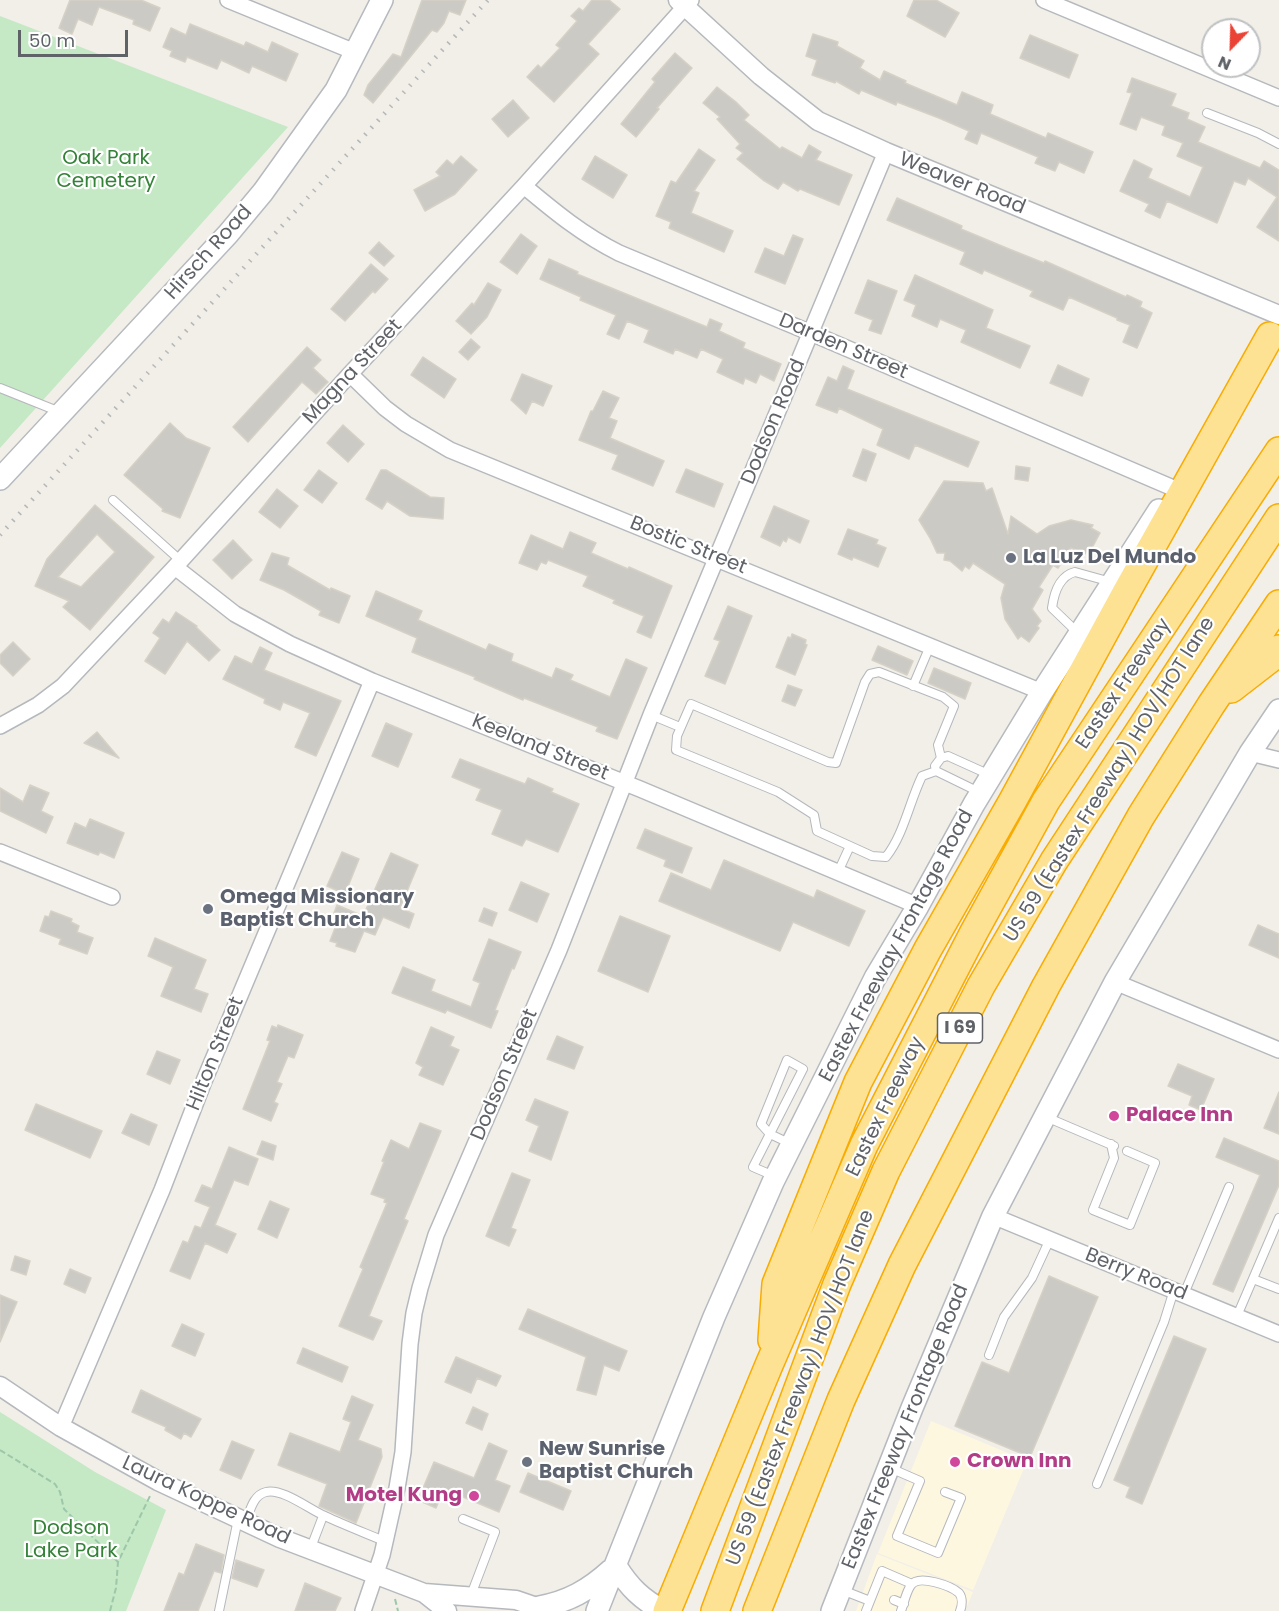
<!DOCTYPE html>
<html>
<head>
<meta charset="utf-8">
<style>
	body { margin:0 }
	#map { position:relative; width:1279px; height:1611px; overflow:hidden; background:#f1efe8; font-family:Poppins,sans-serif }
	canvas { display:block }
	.north { position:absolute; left:1201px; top:18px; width:60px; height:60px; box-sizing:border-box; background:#fff; border:2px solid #bfc1c3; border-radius:50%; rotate:203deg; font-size:16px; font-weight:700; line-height:24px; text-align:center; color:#5f6368 }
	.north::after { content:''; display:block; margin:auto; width:21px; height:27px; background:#ea4335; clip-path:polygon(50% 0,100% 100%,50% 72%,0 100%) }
	.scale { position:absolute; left:18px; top:30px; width:110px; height:27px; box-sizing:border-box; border:3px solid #5f6368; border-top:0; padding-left:8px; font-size:18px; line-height:21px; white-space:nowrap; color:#5f6368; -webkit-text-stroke:4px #fff; paint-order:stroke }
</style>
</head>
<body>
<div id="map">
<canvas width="1279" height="1611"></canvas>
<div class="north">N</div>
<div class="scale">50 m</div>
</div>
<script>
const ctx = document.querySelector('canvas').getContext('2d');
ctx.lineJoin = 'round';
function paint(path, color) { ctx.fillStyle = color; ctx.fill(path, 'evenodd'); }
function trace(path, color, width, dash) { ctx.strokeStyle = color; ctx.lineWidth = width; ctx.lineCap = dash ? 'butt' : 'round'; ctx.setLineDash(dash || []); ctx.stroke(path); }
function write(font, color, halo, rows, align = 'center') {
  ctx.font = font + ' Poppins,sans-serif'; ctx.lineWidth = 4.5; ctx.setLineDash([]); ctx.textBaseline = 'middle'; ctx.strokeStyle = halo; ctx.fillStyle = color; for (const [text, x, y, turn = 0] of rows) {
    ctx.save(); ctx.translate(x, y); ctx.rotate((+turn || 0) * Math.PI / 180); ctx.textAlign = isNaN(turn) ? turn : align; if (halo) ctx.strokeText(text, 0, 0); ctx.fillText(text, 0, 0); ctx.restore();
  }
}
paint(new Path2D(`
	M931 1421 1027 1461 973 1590 878 1553Z
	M877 1554 973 1592 965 1611H856Z`), '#fef7e0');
paint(new Path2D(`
	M0 16 288 127 0 448Z
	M0 1412 95 1472 166 1510 126 1611H0Z`), '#c5e8c5');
const building = new Path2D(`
	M70 0H141L160 8 150 31 133 24 134 20 99 7 92 25 78 19 72 34 59 28Z
	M422 0H466L460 15 449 11 444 23 437 32 432 30 373 103 364 95 368 85 393 54 401 57Z
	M592 0H609L620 9 588 44 599 54 554 102 527 77 538 65 541 68 560 48 556 45 577 21 571 16 579 8 583 11Z
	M914 0H936L959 13 945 37 907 16Z
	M190 24 244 46 246 42 268 52 272 42 298 54 286 81 252 66 249 73 221 60 217 69 187 57 185 62 170 56 172 51 163 47 171 28 186 35Z
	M813 34 838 42 837 46 864 61 860 68 880 80 884 71 906 81 905 83 957 105 962 92 993 105 990 114 1046 138 1048 133 1093 152 1084 173 1059 162 1055 171 1035 163 1038 157 981 133 977 144 965 139 969 131 939 118 897 102 896 105 861 90 859 94 836 81 835 83 812 75 817 60 806 56Z
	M1030 35 1078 55 1069 78 1020 58Z
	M675 53 692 68 657 108 659 109 636 137 621 124 655 82 652 79Z
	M1132 78 1176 94 1171 106 1189 113 1187 119 1205 127 1198 142 1260 168 1264 161 1279 170V241L1257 227 1277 197 1248 178 1245 185 1234 181 1217 223 1167 201 1160 218 1145 211 1149 204 1120 191 1134 160 1152 169 1148 178 1190 197 1203 167 1177 156 1183 143 1162 135 1165 126 1141 117 1136 130 1120 124 1132 93 1127 92Z
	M717 87 736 102 749 115 744 120 780 149 782 147 802 158 809 145 821 152 816 160 852 175 839 205 800 189 798 191 783 182 778 189 763 180 737 159 743 153 736 148 740 144 717 119 720 117 703 103Z
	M513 100 529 118 508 137 492 119Z
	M699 149 715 160 694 191 699 193 691 213 733 231 724 252 669 228 671 222 656 216 671 181 676 183Z
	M461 156 477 170 455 194 425 211 414 190 440 176 436 172 447 160 453 165Z
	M595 156 627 175 613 198 582 179Z
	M897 198 962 226 961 229 1009 249 1044 263 1045 261 1126 297 1127 295 1142 302 1140 307 1152 313 1137 348 1123 342 1130 325 1117 320V318L1069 297 1063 310 1030 296 1033 291 984 270 982 274 960 264 965 252 887 220Z
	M521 234 537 246 517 274 500 262Z
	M793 235 803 239 785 284 755 272 765 248 784 256Z
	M379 242 394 256 384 266 369 253Z
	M549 259 578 272 577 274 707 327 710 319 722 324 719 331 745 343 743 348 781 364 774 381 760 374 756 383 745 378 743 384 717 372 723 359 701 349 697 358 675 349 673 354 644 342 649 330 627 321 619 339 607 334 616 315 580 300 581 297 540 279Z
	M371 264 388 279 375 293 373 291 345 321 331 309Z
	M915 275 993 310 986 328 1030 346 1020 368 961 342 966 330 940 319 937 327 912 316 916 305 904 300Z
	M868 280 897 291 881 334 869 330 873 320 855 313Z
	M488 283 501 290 487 317 471 334 456 321 472 303 474 305Z
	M471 339 480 347 468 360 459 352Z
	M307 347 321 360 313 368 328 382 316 394 302 382 248 442 233 427Z
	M423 357 456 379 444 398 411 375Z
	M1058 365 1089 379 1082 396 1050 383Z
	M843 366 854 371 847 389 979 442 968 467 915 445 909 459 877 445 883 429 839 408 837 413 816 405 828 377 837 381Z
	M522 374 552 386 543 406 532 401 526 414 511 400Z
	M603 391 619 398 609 418 617 421 610 438 664 461 653 486 612 469 618 455 579 440 591 411H593Z
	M170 423 186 438 210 448 180 518 162 511 163 509 124 475Z
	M343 425 364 444 348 462 327 443Z
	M863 449 876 454 866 481 853 476Z
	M1016 466 1030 468 1028 481 1015 479Z
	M686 469 723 484 714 507 676 492Z
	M319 470 337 483 322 503 304 490Z
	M381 470H386L430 497 444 498 443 519 410 516 387 501 382 509 366 499Z
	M944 481 983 483 986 491 992 488 1008 534 1011 516 1037 534 1049 526 1071 520 1093 525 1091 528 1100 533 1092 548 1089 547 1085 554 1071 548 1058 568 1053 565 1039 587 1043 590 1032 609 1041 621 1037 626 1039 628 1029 642 1021 636 1018 639 1005 619 1001 598 1005 584 973 563 969 569 965 566 962 571 950 561 944 560 945 553H937L930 538 919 520Z
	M277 489 298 506 280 528 259 512Z
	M95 505 154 557 90 630 63 607 69 601 35 586 47 559ZM97 534 115 552 81 587 58 577Z
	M774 506 809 521 800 543 788 537 786 542 783 540 780 546 761 537Z
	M848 529 878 540 876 544 886 548 878 567 853 557 852 560 838 554Z
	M570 532 596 543 591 553 628 569 629 567 672 586 651 638 637 632 644 616 613 603 615 600 583 586 588 576 548 560 546 564 541 562 537 570 519 563 531 535 563 549Z
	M233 540 252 560 232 579 213 560Z
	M272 553 289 558 287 565 330 590 331 588 350 596 339 623 319 615 321 611 284 590 260 580Z
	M376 591 422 611 418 620 486 650 489 644 513 654 511 661 552 678 556 668 573 675 570 680 610 697 626 659 647 668 617 739 596 731 598 727 524 698 523 700 474 679 475 677 412 652 417 638 366 616Z
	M728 606 752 616 725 684 705 676 720 641 714 639Z
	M176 612 197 626 196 627 220 650 209 661 187 641 165 674 145 661 160 638 153 633 163 619 169 623Z
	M792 634 806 640 805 644 807 645 795 675 776 667 788 637 791 638Z
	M13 642 30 659 13 676 0 663V655Z
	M878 646 913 661 907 675 872 660Z
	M260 647 272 653 264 670 341 701 316 756 295 747 310 713 283 702 280 710 264 703 265 699 223 679 235 656 252 664Z
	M934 668 971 683 965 699 928 683Z
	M788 685 802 690 795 706 782 701Z
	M386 723 412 734 398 767 372 756Z
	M97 732 119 758 84 743Z
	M460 759 525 784 528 778 553 789 551 792 579 804 558 852 526 839 522 846 492 834 502 810 476 800 481 789 452 777Z
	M30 785 49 793 41 811 53 817 46 833 0 811V788L23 802Z
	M90 819 124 833 114 858 100 852 98 855 67 843 75 823 86 828Z
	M645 829 692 848 682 873 664 866 666 860 637 848Z
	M342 852 359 859 345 894 327 886Z
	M391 853 418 865 400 908 414 914 409 928 383 917 375 935 364 931 355 952 336 946 337 943 330 941 337 923 331 921 337 905 363 916Z
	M724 860 814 898 817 890 865 911 849 946 793 922 780 951 659 901 671 873 711 890Z
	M521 882 549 894 537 922 509 910Z
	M484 908 497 913 492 926 479 921Z
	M51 911 72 919 71 922 79 926 77 932 93 938 87 954 59 944 61 939 40 931 45 916 49 917Z
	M620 916 670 936 648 992 598 971Z
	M1258 925 1279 934V958L1249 945Z
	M155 938 206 960 194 989 208 994 201 1012 161 996 173 967 148 956Z
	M489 939 521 952 514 969 512 968 495 1010 498 1011 491 1028 447 1010 445 1013 392 993 403 967 435 980 431 991 471 1007 480 983 473 980Z
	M278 1025 303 1035 294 1058 288 1056 277 1082 282 1084 274 1102 278 1104 271 1121 243 1109 270 1041 267 1040 272 1026 277 1028Z
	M431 1027 454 1037 450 1046 459 1050 443 1085 419 1075 423 1067 416 1063Z
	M557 1036 583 1047 574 1069 547 1059Z
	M157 1051 180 1060 170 1084 147 1074Z
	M1178 1064 1214 1079 1201 1110 1189 1105 1192 1096 1168 1086Z
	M1279 1092V1134L1264 1128Z
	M535 1099 568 1112 551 1160 529 1151 539 1126 526 1120Z
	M36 1104 102 1131 90 1158 25 1130Z
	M131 1114 157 1125 149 1145 122 1133Z
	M420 1123 441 1131 404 1219 408 1221 369 1316 382 1321 373 1340 339 1326 363 1269 360 1267 387 1203 384 1202 385 1199 371 1194 384 1162 382 1161 391 1140 409 1149Z
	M1224 1138 1279 1161V1185L1233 1292 1213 1284 1260 1175 1216 1157Z
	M262 1141 276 1146 273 1160 257 1154Z
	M229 1147 258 1159 248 1185 234 1180 215 1225 236 1234 227 1253 205 1243 190 1279 170 1271 183 1241 188 1243 195 1226 201 1228 210 1207 195 1201 202 1185 212 1189Z
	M512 1173 530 1180 511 1228 516 1230 509 1246 486 1236Z
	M270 1201 289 1209 277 1238 258 1229Z
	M15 1256 30 1261 26 1275 11 1270Z
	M70 1269 91 1278 85 1293 64 1284Z
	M1049 1276 1098 1297 1030 1457 955 1426 982 1362 1009 1373Z
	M0 1295 17 1302 0 1342Z
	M528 1309 627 1351 619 1371 604 1365 596 1395 577 1390 586 1357 519 1329Z
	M182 1324 204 1334 195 1356 172 1346Z
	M1174 1336 1206 1349 1142 1504 1126 1497 1130 1487 1114 1480Z
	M303 1348 348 1367 342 1382 297 1363Z
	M456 1357 501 1376 496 1386 477 1378 471 1393 445 1382Z
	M141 1390 201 1419 191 1437 184 1433 181 1439 165 1430 166 1427 132 1412Z
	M352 1396 373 1405 358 1440 381 1449 382 1457 356 1523 319 1506 327 1484 278 1465 290 1433 340 1452 351 1422 343 1419Z
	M473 1407 488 1414 482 1430 466 1423Z
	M232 1441 254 1450 241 1479 220 1470Z
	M489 1443 507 1451 495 1480 510 1486 499 1512 444 1489 436 1508 418 1500 434 1462 474 1478Z
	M528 1473 571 1491 563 1510 520 1492Z
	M196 1544 224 1555 221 1573 214 1571 198 1611H164L179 1573 184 1575Z
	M236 1560 264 1570 257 1587 232 1578Z
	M305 1583 341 1598 335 1611H295Z`);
paint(building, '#cccac5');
trace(building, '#d6d1c6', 1.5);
const service = new Path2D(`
	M1207 113 1258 133 1279 144
	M0 388 60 412
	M113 500 181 561
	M1078 633 1052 608C1054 593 1059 576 1075 572L1111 582
	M913 686 930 646
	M651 715 680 727
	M941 758 948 756 990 775
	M936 771 935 766 941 758 938 745 954 706 943 697 879 672 870 674 865 682 836 763 828 762 691 704 677 736 676 750 778 792 814 815 817 831 872 856 886 857C904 834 909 803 922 776L936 771 979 792
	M838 872 850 846
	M1046 1117 1114 1146
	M1111 1144 1114 1158 1093 1210 1130 1225 1155 1163 1127 1151
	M774 1176 753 1167 803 1069 787 1060 761 1124 770 1134 791 1144
	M1253 1279 1279 1289
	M1184 1294 1229 1187
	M1237 1316 1279 1218
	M989 1355 1004 1317 1032 1278 1050 1239
	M890 1468 920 1481 897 1536 938 1553 961 1498 945 1492
	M1097 1484 1164 1322 1174 1290
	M463 1519 495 1532 471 1595
	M246 1521C250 1511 253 1495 266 1492 283 1488 310 1510 325 1516 344 1525 365 1533 384 1541
	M310 1550 323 1516
	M842 1590 870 1601
	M894 1600 904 1604
	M219 1611 238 1519
	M866 1611 882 1571 912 1584
	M901 1611C904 1603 906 1592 911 1585 919 1574 951 1586 959 1593 963 1598 962 1606 960 1611`);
const minor = new Path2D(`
	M228 0 355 52
	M1044 0 1279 98
	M524 186C555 212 583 235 619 253L811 333 1173 488
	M350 374 385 408 406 424 450 450 1042 692
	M175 567 235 614 290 644 372 681 640 789 918 906
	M0 726 38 705 63 686 175 567 350 374 524 186 691 0
	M1250 753 1279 760
	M0 852 112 897
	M1115 982 1279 1050
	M993 1216 1279 1334
	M61 1427 162 1190 204 1081 372 681
	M363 1611 382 1555 397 1488 403 1452 410 1344 414 1313 420 1288 436 1235 559 950 651 715 886 152`);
const tertiary = new Path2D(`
	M678 0 761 76 818 121 886 152 1279 315
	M0 1386 61 1427 158 1481 280 1538 424 1593 516 1600 548 1611
	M424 1593 447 1611`);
const secondary = new Path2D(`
	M0 479 228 234 263 192 336 90 382 0
	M616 1566C629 1587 642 1600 664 1611
	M539 1607C568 1602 589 1590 611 1570
	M597 1611 714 1317 773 1182 875 978 918 906 974 804 1042 692 1159 510
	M832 1611 912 1408 993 1216 1115 982 1250 753 1279 710`);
const motorway = new Path2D(`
	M1231 689 1275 655 1279 649
	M772 1340 776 1284 858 1082 928 949 1012 802 1127 591 1270 336
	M667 1611 769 1365 864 1145 974 932 1046 801 1279 451
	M715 1611 837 1284 886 1171 981 986 1054 861 1279 518
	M757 1611 841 1400 902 1265 1046 986 1141 816 1211 705 1279 604`);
trace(service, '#b5b8bc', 10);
trace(minor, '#b5b8bc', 18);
trace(tertiary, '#b5b8bc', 21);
trace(secondary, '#b6babf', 24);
trace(motorway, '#f9ab00', 30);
trace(new Path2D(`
	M0 1450 55 1484 60 1492 64 1509 118 1562
	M395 1599 398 1611
	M110 1611 116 1588 118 1562 150 1496`), '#9cc7a9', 2, [6, 3]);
trace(service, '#fff', 8);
trace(minor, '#fff', 15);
trace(tertiary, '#fff', 18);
trace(secondary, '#fff', 21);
trace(motorway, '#fde293', 27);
trace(new Path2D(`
	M0 535 488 0`), '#b6b7b8', 4.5, [1.5, 8]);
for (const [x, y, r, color] of [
	[1011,558,6,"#6b7280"],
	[208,909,6,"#6b7280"],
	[1114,1116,6,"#d1479c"],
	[527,1462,6,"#6b7280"],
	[955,1462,6,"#d1479c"],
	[474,1496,6,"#d1479c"]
]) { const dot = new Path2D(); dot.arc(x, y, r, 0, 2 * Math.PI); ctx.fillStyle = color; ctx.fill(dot); trace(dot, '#fff', 2); }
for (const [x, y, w] of [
	[960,1028,45]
]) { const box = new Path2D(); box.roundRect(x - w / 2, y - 15, w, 30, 4.5); ctx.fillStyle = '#fff'; ctx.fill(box); trace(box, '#5f6368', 1.5); }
write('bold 18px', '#5f6368', null, [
	["I 69",960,1028]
]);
write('20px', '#348238', '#fff', [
	["Oak Park",106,159],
	["Cemetery",106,182],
	["Dodson",71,1529],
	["Lake Park",71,1552]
]);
write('20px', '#5f6368', '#fff', [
	["Weaver Road",962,184,22],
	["Hirsch Road",209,253,-48],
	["Darden Street",843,347,23],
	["Magna Street",353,372,-47],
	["Dodson Road",774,422,-67],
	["Bostic Street",688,546,22],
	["Eastex Freeway",1124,684,-56],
	["Keeland Street",540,748,22],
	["US 59 (Eastex Freeway) HOV/HOT lane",1110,780,-58],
	["Eastex Freeway Frontage Road",897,946,-62],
	["Hilton Street",216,1054,-68],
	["Dodson Street",505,1075,-67],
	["Eastex Freeway",886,1107,-64],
	["Berry Road",1136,1275,22],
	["US 59 (Eastex Freeway) HOV/HOT lane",801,1388,-69],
	["Eastex Freeway Frontage Road",906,1427,-68],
	["Laura Koppe Road",206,1501,25]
]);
write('bold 20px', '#5b616d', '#fff', [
	["La Luz Del Mundo",1023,558],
	["Omega Missionary",220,898],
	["Baptist Church",220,921],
	["New Sunrise",539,1450],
	["Baptist Church",539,1473]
], 'left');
write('bold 20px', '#b23c85', '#fff', [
	["Palace Inn",1126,1116],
	["Crown Inn",967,1462],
	["Motel Kung",462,1496,"right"]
], 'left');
</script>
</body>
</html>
